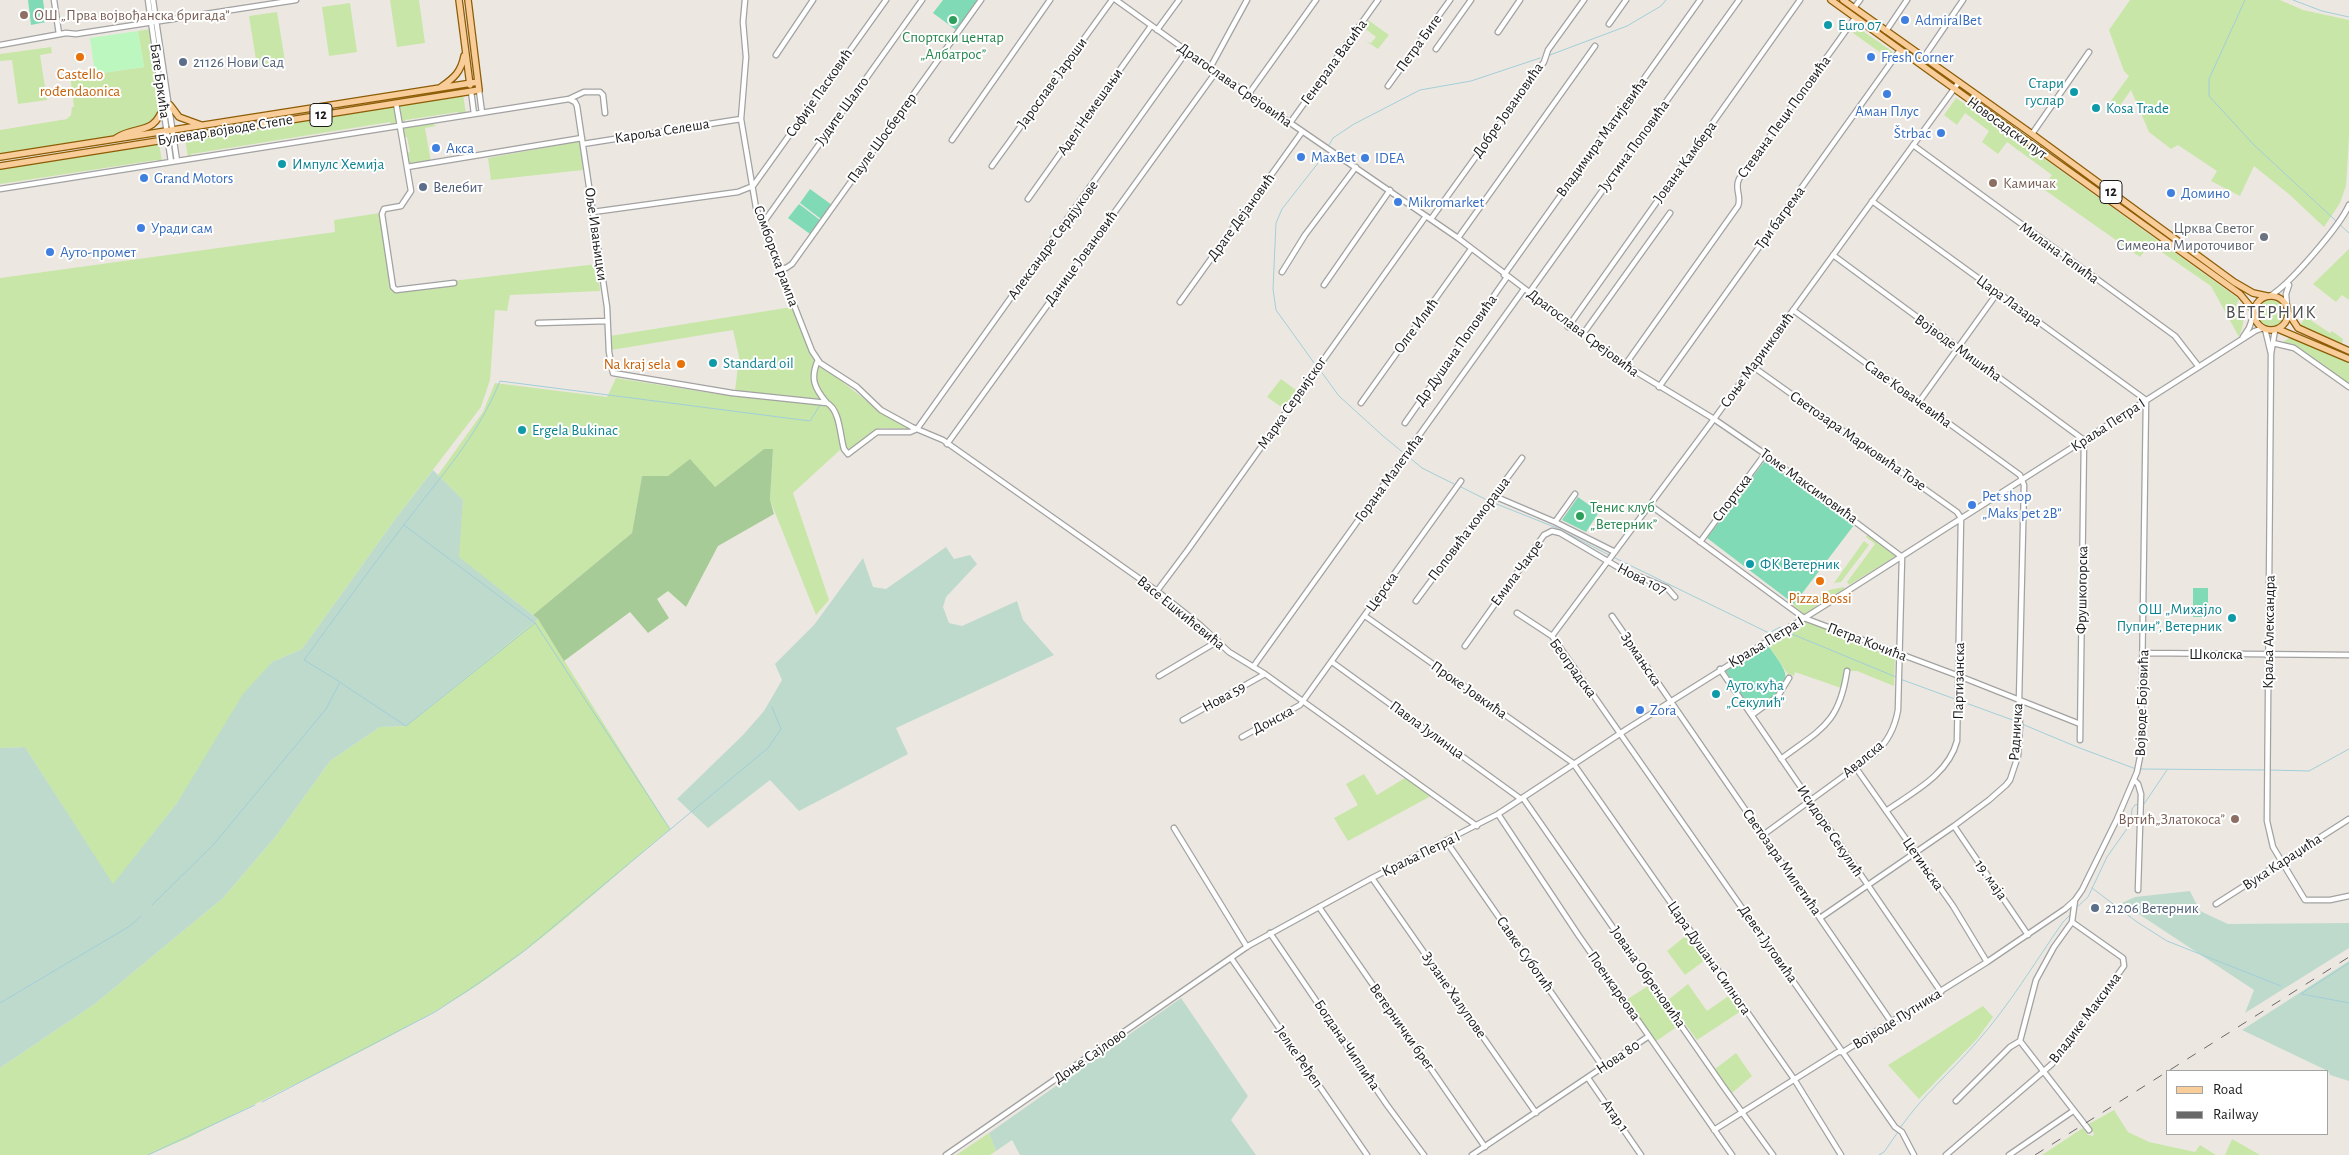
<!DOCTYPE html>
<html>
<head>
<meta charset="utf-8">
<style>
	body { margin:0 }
	#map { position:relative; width:2349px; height:1155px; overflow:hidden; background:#ece8e1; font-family:"Alegreya Sans",sans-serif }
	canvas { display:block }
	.legend { position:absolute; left:2166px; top:1070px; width:162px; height:65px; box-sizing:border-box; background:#fff; border:1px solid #a4a4a4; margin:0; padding:6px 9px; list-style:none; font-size:15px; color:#1b1b1b }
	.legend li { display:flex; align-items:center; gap:10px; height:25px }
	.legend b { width:25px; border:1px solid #a4a4a4 }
</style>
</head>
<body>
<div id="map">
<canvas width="2349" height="1155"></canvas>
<ul class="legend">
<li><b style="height:6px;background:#f8cd9a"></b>Road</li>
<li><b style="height:6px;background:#696969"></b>Railway</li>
</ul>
</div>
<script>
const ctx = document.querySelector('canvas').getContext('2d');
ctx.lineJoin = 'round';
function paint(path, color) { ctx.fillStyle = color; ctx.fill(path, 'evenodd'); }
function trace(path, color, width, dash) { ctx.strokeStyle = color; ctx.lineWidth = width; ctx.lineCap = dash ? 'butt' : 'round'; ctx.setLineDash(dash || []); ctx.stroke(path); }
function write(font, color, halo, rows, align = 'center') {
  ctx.font = font + ' "Alegreya Sans",sans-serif'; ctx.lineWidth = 4; ctx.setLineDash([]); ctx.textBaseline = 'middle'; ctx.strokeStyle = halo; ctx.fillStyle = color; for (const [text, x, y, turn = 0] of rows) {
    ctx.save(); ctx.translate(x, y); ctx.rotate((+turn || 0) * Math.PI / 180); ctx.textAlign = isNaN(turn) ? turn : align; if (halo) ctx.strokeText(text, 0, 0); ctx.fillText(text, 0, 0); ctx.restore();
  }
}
paint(new Path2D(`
	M390 0H419L425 43 397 47Z
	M2130 0H2280L2303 10 2349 20V136L2346 186 2340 203 2324 227 2290 195 2254 166 2240 196 2211 181 2217 171 2178 145 2171 149 2149 132 2131 90 2116 111 2108 105 2129 76 2124 71 2109 30Z
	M350 3 357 52 329 56 322 7Z
	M277 12 285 61 257 66 249 16Z
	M1368 20 1389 35 1378 49 1366 41 1371 43 1376 37 1363 27Z
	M1857 27 1893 52 1888 58 1853 33Z
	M151 29 162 105 156 119 145 127 122 131 111 138 0 156V130L67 119 71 115 72 107H74L70 74 95 70V74L144 67 138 31Z
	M51 47 52 53 40 55 47 100 18 104 12 60 0 61V54Z
	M463 94 466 114 459 115 458 112 405 120V124H402L400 105Z
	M1956 98 1969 107 1971 106 2239 299 2237 304C2246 317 2244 324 2239 337L2211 286 2150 244 2140 257 2042 188 2052 175 2007 142 1998 154 1982 142 1989 131 1965 113 1957 125 1944 115Z
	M394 106 399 124 392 126 390 122 191 154V157L188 158 185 138Z
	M432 123 436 126 425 128 431 162 410 165 406 153 410 152 407 137H403L402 130 404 128Z
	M580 141 583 170 491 180 488 158Z
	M159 142 162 162 158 163 157 160 0 184V167Z
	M380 213 392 288 597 264 600 291 510 295 507 311 495 310 490 380 481 407 396 518 302 649 272 662 177 803 113 885 25 747 0 748V278L335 232 334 220Z
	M2349 249V300L2342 295 2336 302 2313 284Z
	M2258 313a13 13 0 1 1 26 0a13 13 0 1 1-26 0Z
	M792 307 812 358 877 409 910 429 880 428 870 433 844 455 840 450 793 493 829 600 816 615 770 500 773 449H764L715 487 668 476H642L632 533 533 615 458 557 463 500 438 475 483 412 495 383 607 397 616 378 717 394 793 402V396L735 391 739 357 733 330 611 350 610 336Z
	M2306 317 2330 333 2332 331 2343 339 2342 347 2299 326Z
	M2292 336 2349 361V385L2299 348 2283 342Z
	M1281 379 1300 393 1287 411 1267 397Z
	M1869 533 1896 556 1849 585 1847 582 1875 544 1866 537Z
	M1864 541 1869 545 1841 582 1834 583Z
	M1844 587V589L1804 614 1793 605 1802 594 1812 601 1817 594 1821 597 1829 590Z
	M538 619 670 829C594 893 521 963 434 1012 354 1058 270 1095 188 1138L148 1155H0V1068L96 1003 223 898 276 836 330 761 380 727 406 726Z
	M1805 621 1895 656 1894 686 1857 671H1844L1841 688 1795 672 1794 676 1787 673 1767 643Z
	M1364 774 1377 795 1405 778 1431 796 1348 841 1334 818 1358 805 1346 784Z
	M1688 934 1705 960 1685 975 1667 951Z
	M1688 984 1707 1011 1730 995 1741 1011 1697 1040 1668 1000Z
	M1648 986 1678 1026 1655 1042 1626 1000Z
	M1983 1006 1993 1017 1977 1039 1919 1099 1888 1065Z
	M1736 1053 1752 1076 1732 1093 1715 1069Z
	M2114 1110 2128 1132 2149 1142 2195 1152 2200 1145 2216 1155H2042L2083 1128 2088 1135 2093 1136 2094 1133 2087 1125Z
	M989 1133 996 1151 990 1155H956Z
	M2232 1139 2260 1155H2225Z`), '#c8e6a7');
paint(new Path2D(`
	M764 449H773L770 500 774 514 718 546 686 607 668 591 657 599 669 618 648 633 630 612 564 661 538 619 533 615 632 533 642 476H668L690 459 715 487Z`), '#a7cb97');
paint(new Path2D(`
	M433 470 463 500 459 557 538 619 406 726 380 727 330 761 276 836 223 898 96 1003 0 1068V748L25 747 113 884 177 803 243 694 272 662 302 649 396 518Z
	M946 547 954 559 970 555 977 564 946 597 943 607 949 623 962 626 1017 601 1023 620 1054 655 896 728 908 754 799 811 770 780 708 828 677 799 743 735 764 711 782 680 775 664 814 625 863 558 873 587 886 589Z
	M2190 891 2200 911 2228 924 2349 923V948L2245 1013 2254 990 2122 903 2135 897Z
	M2349 961V1081L2330 1075 2328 1071 2242 1030Z
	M1181 998 1248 1096 1231 1120 1256 1155H1020L1012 1140 996 1151 989 1133Z`), '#bedacc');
paint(new Path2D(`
	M138 31 144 67 95 74 90 38Z`), '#bdf7c0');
paint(new Path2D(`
	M28 0H43L46 22 31 25Z
	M943 0H978L956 30 933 13Z
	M810 189 832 205 821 219 800 203Z
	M799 204 820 220 810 234 788 218Z
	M1766 459 1854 525 1794 604 1707 538Z
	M1578 497 1599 512 1586 532 1562 520Z
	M2193 588H2208V617H2193Z
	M1767 643C1772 652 1780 661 1784 670 1792 688 1765 704 1753 712L1725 670Z`), '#80dab5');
trace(new Path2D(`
	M2245 0 2209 79V96L2254 145 2349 233
	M2293 0 2322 11 2349 17
	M1550 55 1627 26 1661 6 1666 0
	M1329 145 1333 138 1354 124 1420 90 1471 81 1540 58
	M1317 367 1276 310 1273 289 1276 223 1282 209 1322 158
	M1320 370 1339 396 1383 436 1422 468 1454 484
	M1461 487 1489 501
	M1494 503 1557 528 1609 555
	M404 525 535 623 670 829
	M1613 557 1769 633 1780 627 1784 630
	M1787 632 1896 677
	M1900 679 2018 722
	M341 683 406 726 535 623
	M2022 724 2077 747 2136 769
	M2140 769 2266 770
	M2270 770 2309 771 2349 749
	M2092 888 2137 922 2167 941 2281 986
	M152 905 214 844 326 709 340 682 304 660C337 615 369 570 403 526 439 478 477 438 500 381L810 421 820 405
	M2076 908 2088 897 2107 857 2131 823 2132 809 2135 805 2144 804 2167 770
	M2301 994 2349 963
	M2302 994 2349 1003
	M0 1003 130 926 141 916
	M262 1102 435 1012 476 985 524 951 768 748 781 729 772 707
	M1900 1128C1923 1095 1950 1073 1976 1043 2009 1006 2035 962 2063 922L2072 913
	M148 1155 255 1105
	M1879 1155 1884 1152 1898 1132`), '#a2ced9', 1);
const minor = new Path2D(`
	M54 0 59 34
	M148 0 171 162
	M153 0 177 161
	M745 0 743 22 746 57 741 119 756 208 812 351 820 363 857 387 881 410 912 427 943 440 1157 591 1200 625 1229 652 1265 674 1477 826
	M1116 0 1216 72 1458 238 1625 365 1714 419 1765 454 1902 557
	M1854 8 1860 0
	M1609 24 1626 0
	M1157 30 1179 0
	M1886 31 1907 0
	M1498 32 1520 0
	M0 45 66 33 76 34 296 0
	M1436 49 1471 0
	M776 55 813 0
	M1924 57 1963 0
	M1210 68 1247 0
	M1388 86 1450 0
	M479 90 482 113
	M471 91 474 114
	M1248 95 1316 0
	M569 99 575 102 577 106 607 307 609 352 613 373 732 393 827 403C840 410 840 436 844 449L848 454 877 432H910L917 429 1187 51
	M396 103 411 191 401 206 384 209 382 214 393 287 396 290 454 283
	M1290 123 1378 0
	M2032 134 2089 52
	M952 140 1050 0
	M583 144 741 119
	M1913 145 2175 336 2199 367
	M992 166 1112 0
	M407 167 582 138
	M0 189 569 99 584 92H600L603 95 605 113
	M1028 199 1151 26
	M1872 201 2146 400
	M593 212 738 192 753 186 886 0
	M1431 219 1544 62 1548 50 1584 0
	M761 221 766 219 922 0
	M1458 238 1595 46
	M1833 255 2084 440 2080 740
	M780 268H786L792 264 981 0
	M1282 272 1305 235 1356 167
	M1504 275 1700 0
	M1324 285 1390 190
	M1529 293 1739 0
	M2270 296C2289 285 2340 226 2349 205
	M1180 302 1302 132
	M2287 306 2286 294 2289 285
	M1793 310 2020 475 2024 485 2019 701 2020 726 2018 756 2010 780 2006 785 1989 800 1954 826 1820 918
	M538 323 607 321
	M1568 327 1800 0
	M2265 329 2271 354
	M2275 330 2271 354 2267 821 2273 847 2305 900H2330L2349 896
	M1583 334 1670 213
	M2243 337 2249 328 2254 314
	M2273 343 2294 348 2349 387
	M818 360C810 378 814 388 827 403
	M1625 365 1738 206C1742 196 1734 189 1739 179L1855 18
	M1752 366 1957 512 1961 518 1957 741C1948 775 1913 792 1886 811
	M1659 387 1900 50
	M1919 402 1998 292
	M1361 403 1471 249
	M1405 423 1507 277
	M947 444 1216 72
	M1494 496 1555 522 1615 552
	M1650 505 1804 618 1959 676 2080 724
	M1555 522 1575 494
	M1700 542 1765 454
	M1157 591 1187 551 1426 216
	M1416 601 1522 458
	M1517 613 1552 636 1895 1127 1902 1132 1914 1155
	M1365 616 1573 763 1794 1079 1841 1155
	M1612 616 1892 1023
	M1552 636 1714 419 1959 82
	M1465 646 1544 535 1552 531 1560 533 1621 569 1667 588 1675 597
	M2144 653 2349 655
	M1332 662 1521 799
	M1253 667 1524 289
	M1720 669 1941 992
	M1159 676 1218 641
	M1752 715 1778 696 1789 678
	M1183 720 1265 674
	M1242 737 1300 705 1461 481
	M1781 759C1821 729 1839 724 1847 671
	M1856 768 1953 906 1987 962
	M2134 780 2138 784 2141 794 2138 890
	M1523 798 1723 1086 1773 1155
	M1498 814 1579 936 1732 1155
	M1954 826 2028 935
	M1174 828 1247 947
	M1763 835 1874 754C1887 743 1895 727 1898 710L1902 557
	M1446 841 1603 1067
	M1372 878 1536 1113
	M2075 900 2072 922 2054 947 2036 980 2020 1041 2089 1130
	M2216 904 2349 819
	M1319 907 1485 1147
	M1270 933 1387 1105 1424 1155
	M1231 958 1367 1155
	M1588 1078 1641 1155
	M1956 1101 2010 1047 2020 1041
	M1714 1130 1838 1052H1843L1987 962 2065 909 2075 900 2082 890 2117 819 2137 772 2141 752 2146 400
	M946 1155 1248 946 1372 878 1498 814 1627 729 1849 590 2255 331 2263 328
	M1472 1155 1649 1036
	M1946 1155 2052 1064 2124 966 2123 958 2072 922
	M2009 1155 2073 1111`);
const major = new Path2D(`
	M459 0 470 85
	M1831 0 2240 294 2254 311
	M1843 0 2032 134 2234 282 2253 293 2267 296
	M441 87C454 78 461 72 464 56
	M170 105 179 117 201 125
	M116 138C138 124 154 137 164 105
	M0 157 478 82
	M0 166 479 90 468 0
	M2254 313a17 17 0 1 1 34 0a17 17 0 1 1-34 0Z
	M2289 314 2298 328 2349 351
	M2278 329 2349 359`);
trace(minor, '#a2a2a2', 7);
trace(major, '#8d5c05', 8);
trace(minor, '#fff', 4.5);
trace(major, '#f8cd9a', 5.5);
trace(new Path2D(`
	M2035 1155 2349 957`), '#696969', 1, [10, 10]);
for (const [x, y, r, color] of [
	[24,15,5,"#8d6e63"],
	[953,20,5,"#2e9e5b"],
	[1905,20,5,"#3f7fe0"],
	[1828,25,5,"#0f9aa8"],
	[80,57,5,"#e8710a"],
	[1871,57,5,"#3f7fe0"],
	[183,62,5,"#5c6f8a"],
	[2074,92,5,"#0f9aa8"],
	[1887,94,5,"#3f7fe0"],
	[2096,108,5,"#0f9aa8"],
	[1941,133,5,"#3f7fe0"],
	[436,148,5,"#3f7fe0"],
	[1301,157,5,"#3f7fe0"],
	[1365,158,5,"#3f7fe0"],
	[282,164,5,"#0f9aa8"],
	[144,178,5,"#3f7fe0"],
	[1993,183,5,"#8d6e63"],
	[423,187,5,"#5c6f8a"],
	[2171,193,5,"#3f7fe0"],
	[1398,202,5,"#3f7fe0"],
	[141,228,5,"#3f7fe0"],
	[2264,237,5,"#6b7280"],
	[50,252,5,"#3f7fe0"],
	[713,363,5,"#0f9aa8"],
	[681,364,5,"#e8710a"],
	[522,430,5,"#0f9aa8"],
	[1972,505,5,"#3f7fe0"],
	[1580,516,5,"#2e9e5b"],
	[1750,564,5,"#0f9aa8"],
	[1820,581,5,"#e8710a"],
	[2232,618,5,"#0f9aa8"],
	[1716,694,5,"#0f9aa8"],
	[1640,710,5,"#3f7fe0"],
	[2235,819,5,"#8d6e63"],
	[2095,908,5,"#5c6f8a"]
]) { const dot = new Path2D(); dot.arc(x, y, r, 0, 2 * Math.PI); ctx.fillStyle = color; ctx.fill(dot); trace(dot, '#fff', 2); }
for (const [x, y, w] of [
	[321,115,22],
	[2111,192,22]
]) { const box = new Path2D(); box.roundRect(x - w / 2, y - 11.5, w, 23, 4); ctx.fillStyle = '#fff'; ctx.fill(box); trace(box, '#1b1b1b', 1); }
write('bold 14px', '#1b1b1b', null, [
	["12",321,115],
	["12",2111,192]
]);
write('15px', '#785e54', '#fff', [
	["ОШ „Прва војвођанска бригада”",34,15],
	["Камичак",2003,183],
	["Вртић„Златокоса”",2225,819,"right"]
], 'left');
write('15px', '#366cbe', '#fff', [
	["AdmiralBet",1915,20],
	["Fresh Corner",1881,57],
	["Аман Плус",1887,111,"center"],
	["Štrbac",1931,133,"right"],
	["Акса",446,148],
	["MaxBet",1311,157],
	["IDEA",1375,158],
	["Grand Motors",154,178],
	["Домино",2181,193],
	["Mikromarket",1408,202],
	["Уради сам",151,228],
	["Ауто-промет",60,252],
	["Pet shop",1982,496],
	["„Maks pet 2B”",1982,513],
	["Zora",1650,710]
], 'left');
write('15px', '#0d838f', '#fff', [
	["Euro 07",1838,25],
	["Стари",2064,83,"right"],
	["гуслар",2064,100,"right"],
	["Kosa Trade",2106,108],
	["Импулс Хемија",292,164],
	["Standard oil",723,363],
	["Ergela Bukinac",532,430],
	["ФК Ветерник",1760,564],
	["ОШ „Михајло",2222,609,"right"],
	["Пупин”, Ветерник",2222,626,"right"],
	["Ауто кућа",1726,685],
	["„Секулић”",1726,702]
], 'left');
write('15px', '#27864d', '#fff', [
	["Спортски центар",953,37],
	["„Албатрос”",953,54],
	["Тенис клуб",1590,507,"left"],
	["„Ветерник”",1590,524,"left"]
]);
write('15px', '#1b1b1b', '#fff', [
	["Петра Биге",1419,43,-54],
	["Генерала Васића",1334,62,-54],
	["Бате Бркића",160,81,82],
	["Јарославе Јароши",1052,83,-54],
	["Драгослава Срејовића",1235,85,35],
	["Софије Пасковић",819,93,-55],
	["Добре Јовановића",1508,110,-55],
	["Јудите Шалго",842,111,-54],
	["Адел Немешањи",1090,112,-55],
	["Стевана Пеци Поповића",1784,117,-54],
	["Новосадски пут",2007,128,36],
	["Булевар војводе Степе",225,130,-9],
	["Кароља Селеша",662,131,-9],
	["Владимира Матијевића",1602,137,-54],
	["Пауле Шосбергер",882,138,-54],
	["Јустина Поповића",1634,146,-54],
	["Јована Камбера",1685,162,-54],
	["Драге Дејановић",1241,217,-54],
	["Три багрема",1780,218,-54],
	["Оље Ивањицки",596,234,82],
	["Александре Сердјукове",1053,240,-54],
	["Милана Тепића",2059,253,36],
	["Сомборска рампа",776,256,70],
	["Данице Јовановић",1081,258,-54],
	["Цара Лазара",2009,301,36],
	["Олге Илић",1416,326,-54],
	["Драгослава Срејовића",1583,333,37],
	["Војводе Мишића",1958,348,36],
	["Др Душана Поповића",1456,350,-55],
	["Соње Маринковић",1757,360,-54],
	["Саве Ковачевића",1908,394,36],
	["Марка Сервијског",1292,403,-55],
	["Краља Петра I",2108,425,-33],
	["Светозара Марковића Тозе",1858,441,35],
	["Горана Малетића",1389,478,-54],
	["Томе Максимовића",1809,486,36],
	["Спортска",1732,498,-53],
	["Поповића комораша",1469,529,-53],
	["Емила Чакре",1517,573,-54],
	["Нова 107",1642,579,27],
	["Фрушкогорска",2082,590,-89],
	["Церска",1382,592,-55],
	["Васе Ешкићевића",1181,613,39],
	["Краља Александра",2269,632,-89],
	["Краља Петра I",1766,642,-31],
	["Петра Кочића",1867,642,21],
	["Школска",2216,654],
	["Зрмањска",1641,659,56],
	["Београдска",1573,668,54],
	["Партизанска",1959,681,-89],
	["Проке Јовкића",1469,690,35],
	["Нова 59",1224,697,-29],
	["Војводе Бојовића",2142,703,-88],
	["Донска",1273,720,-28],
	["Павла Јулинца",1427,730,36],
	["Радничка",2016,732,-86],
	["Авалска",1863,759,-40],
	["Исидоре Секулић",1830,831,56],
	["Краља Петра I",1421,854,-26],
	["Светозара Милетића",1782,862,55],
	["Вука Караџића",2282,862,-33],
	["Цетињска",1923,864,55],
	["19. маја",1991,880,55],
	["Девет Југовића",1768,944,55],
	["Савке Суботић",1525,954,55],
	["Цара Душана Силнога",1709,958,55],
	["Јована Обреновића",1648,977,55],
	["Поенкареова",1614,986,55],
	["Зузане Халупове",1454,995,55],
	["Владике Максима",2085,1018,-53],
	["Војводе Путника",1897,1019,-32],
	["Ветернички брег",1402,1027,55],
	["Богдана Чиплића",1347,1045,56],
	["Доње Сајлово",1090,1056,-35],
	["Јелке Ређеп",1299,1057,55],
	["Нова 80",1618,1057,-34],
	["Атар 1",1615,1116,55]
]);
write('15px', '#4e5e75', '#fff', [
	["21126 Нови Сад",193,62],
	["Велебит",433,187],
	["21206 Ветерник",2105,908]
], 'left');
write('15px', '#c56008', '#fff', [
	["Castello",80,74],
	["rođendaonica",80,91],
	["Na kraj sela",671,364,"right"],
	["Pizza Bossi",1820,598]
]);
write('15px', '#5b616d', '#fff', [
	["Црква Светог",2254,228],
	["Симеона Мироточивог",2254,245]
], 'right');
ctx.letterSpacing = '1px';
write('18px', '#4e4e4e', '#fff', [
	["ВЕТЕРНИК",2271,313]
]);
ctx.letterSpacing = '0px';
</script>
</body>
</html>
